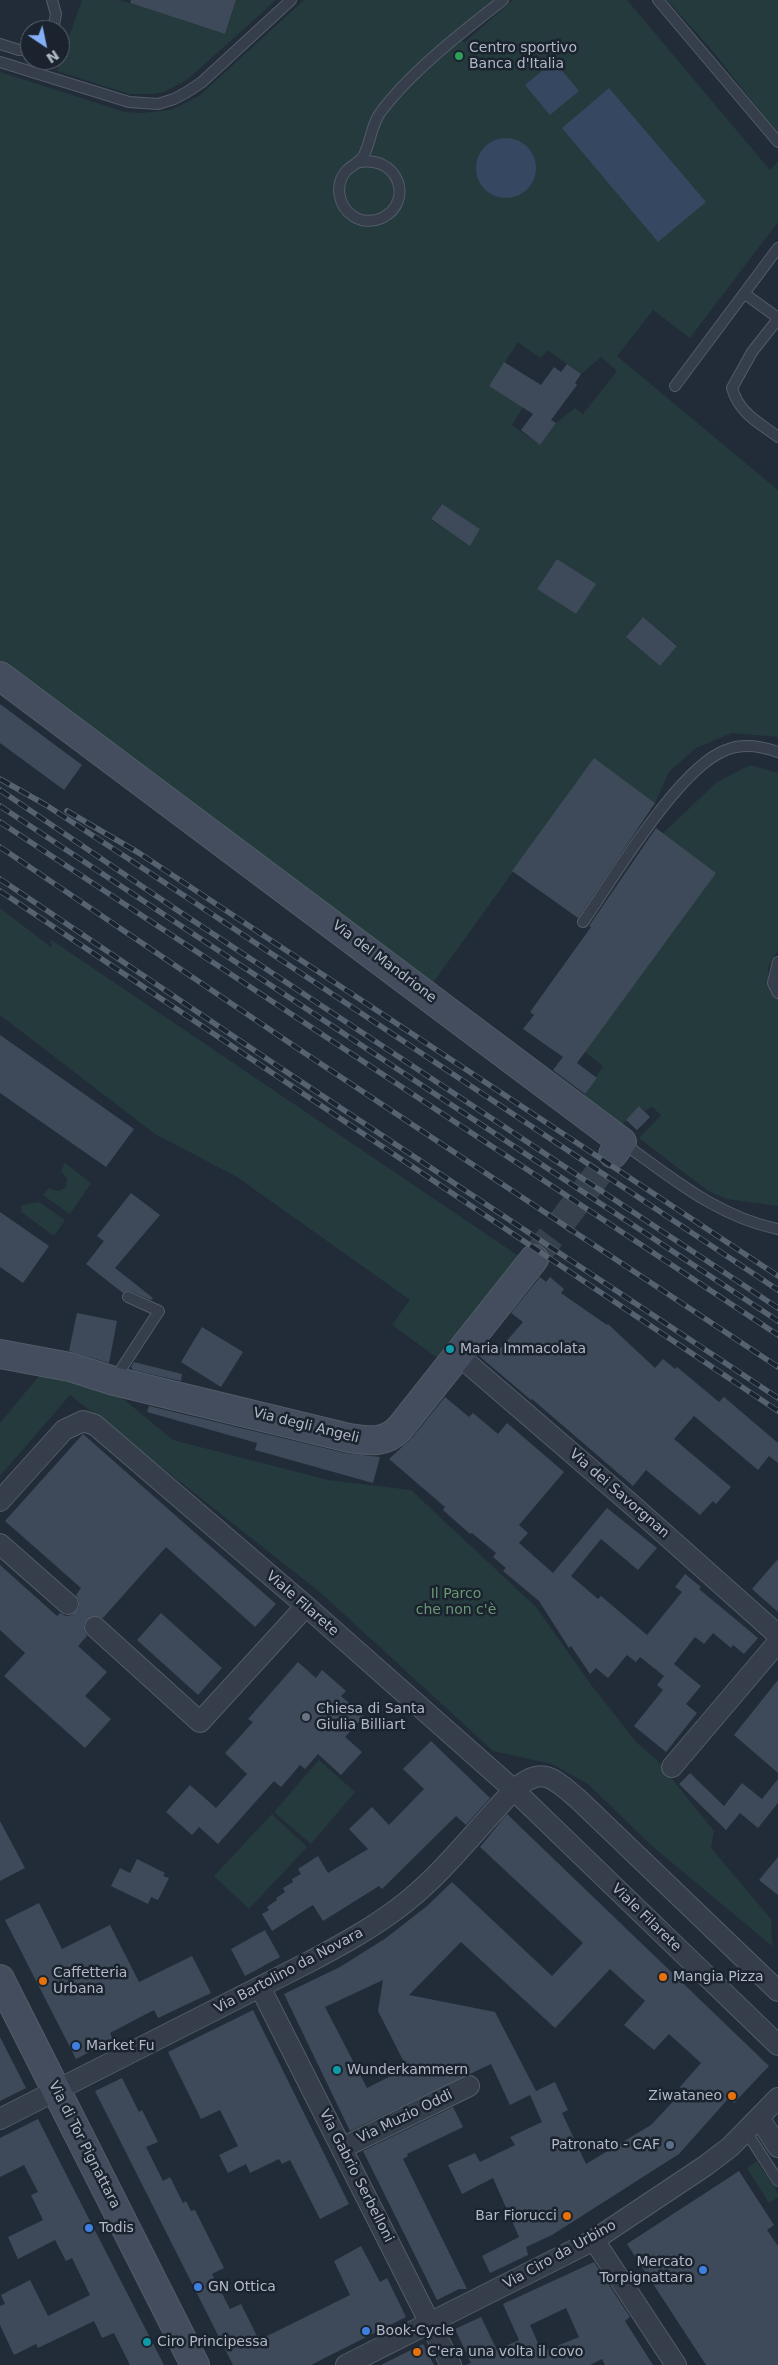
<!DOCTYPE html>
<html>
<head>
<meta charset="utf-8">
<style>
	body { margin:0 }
	#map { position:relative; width:778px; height:2365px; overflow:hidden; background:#222c39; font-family:"DejaVu Sans",sans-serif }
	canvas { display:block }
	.north { position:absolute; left:20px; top:20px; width:50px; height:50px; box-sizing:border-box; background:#1b232e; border:1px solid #575f6b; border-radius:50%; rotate:146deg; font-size:14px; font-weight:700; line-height:20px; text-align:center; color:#b0b8c6 }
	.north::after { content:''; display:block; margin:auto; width:18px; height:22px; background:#85aff6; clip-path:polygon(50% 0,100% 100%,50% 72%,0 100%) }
</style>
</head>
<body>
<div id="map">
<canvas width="778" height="2365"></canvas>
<div class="north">N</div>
</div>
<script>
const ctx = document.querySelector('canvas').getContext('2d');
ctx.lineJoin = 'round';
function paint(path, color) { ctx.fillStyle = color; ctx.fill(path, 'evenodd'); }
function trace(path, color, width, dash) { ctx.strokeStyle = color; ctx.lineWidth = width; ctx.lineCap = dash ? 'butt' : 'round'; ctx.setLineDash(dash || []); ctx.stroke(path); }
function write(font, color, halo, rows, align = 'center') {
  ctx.font = font + ' "DejaVu Sans",sans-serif'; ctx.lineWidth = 5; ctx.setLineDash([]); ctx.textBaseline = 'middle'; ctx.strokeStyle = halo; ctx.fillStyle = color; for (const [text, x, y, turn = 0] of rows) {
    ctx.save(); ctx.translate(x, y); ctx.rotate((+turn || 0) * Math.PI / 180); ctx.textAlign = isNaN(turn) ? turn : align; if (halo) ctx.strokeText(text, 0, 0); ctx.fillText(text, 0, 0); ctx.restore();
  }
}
paint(new Path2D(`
	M82 0H120L225 34 236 0H276L187 80 164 92 153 94H129L57 71Z
	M304 0H497L457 34 464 43 513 0H627L770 170 778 161V222L690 338 653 310 617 356 778 490V737L732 733 696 748 669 772 655 803 594 759 433 983 0 665V72L125 112 142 113 171 110 199 96ZM518 342 540 358 548 350 581 374 601 357 617 371 583 414 575 408 556 423 540 445 512 425 525 404 489 386ZM441 504 480 529 470 545 431 520ZM557 559 595 584 576 614 537 589ZM643 617 677 645 660 666 626 637Z
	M667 0H778V134L710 48Z
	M750 765 778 773V950L768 967 769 987 778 974V1206L727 1199 708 1191 639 1138 661 1115 652 1107 645 1111 639 1106 622 1125 584 1096 603 1066 585 1052 663 833 717 782Z
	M0 908 52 948 50 939 523 1259 443 1362 392 1325 410 1300 237 1177 155 1134 0 1015Z
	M65 1163 91 1183 70 1214 43 1195 49 1188C56 1192 60 1192 66 1187L67 1179 61 1171Z
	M39 1202 65 1220 54 1236 21 1212 22 1205Z
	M43 1371 116 1393 173 1440 328 1480 411 1490 536 1607 592 1686 637 1743 657 1760 714 1831 711 1848 771 1919 772 1946 652 1846 588 1784 552 1764 493 1751 321 1593 70 1395 0 1476V1423Z
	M319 1760 355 1792 311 1844 274 1812Z
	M272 1814 307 1847 249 1909 214 1876Z
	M757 2161 778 2193V2197L769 2203 747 2168Z`), '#253a3c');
paint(new Path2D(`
	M554 61 579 91 550 115 525 85Z
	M609 88 706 202 658 242 562 128Z
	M476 168a30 30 0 1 1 60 0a30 30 0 1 1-60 0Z`), '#354761');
paint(new Path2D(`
	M131 0H236L225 34 130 3Z
	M504 362 541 385 554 367 561 372 567 364 581 374 575 383 577 385 551 420 556 423 540 445 521 430 533 414 489 386Z
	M442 504 480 529 470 546 431 519Z
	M557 559 596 584 576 614 537 589Z
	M643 617 677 646 660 666 626 637Z
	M0 704 82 765 64 790 0 743Z
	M594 758 655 803 578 918 512 871Z
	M656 828 716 873 577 1063 597 1078 585 1094 553 1070 563 1057 523 1029 534 1015 530 1012 591 927 589 926Z
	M0 1035 134 1129 106 1167 0 1093Z
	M639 1106 650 1117 637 1130 626 1120Z
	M131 1193 160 1215 115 1268 153 1298 151 1300 130 1291 123 1293 86 1264 104 1241 97 1236Z
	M0 1212 49 1246 23 1283 0 1267Z
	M540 1277 546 1282 550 1277 564 1289 561 1293 607 1325 608 1324 655 1368 663 1359 675 1369 677 1367 719 1402 724 1397 778 1443V1463L769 1456 758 1470 694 1416 674 1439 731 1487 716 1504 713 1501 700 1515 646 1470 633 1486 532 1399 531 1400 478 1355 487 1343 497 1352 523 1322 511 1313Z
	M77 1313 117 1321 109 1363 69 1351Z
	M202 1327 243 1352 221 1387 181 1362Z
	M134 1362 182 1374 181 1381 133 1370 131 1367Z
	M445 1397 469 1417 473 1413 498 1434 507 1423 564 1472 519 1525 528 1533 519 1543 553 1573 607 1508 657 1548 638 1570 601 1539 571 1576 598 1599 601 1596 647 1635 682 1592 675 1587 685 1574 701 1587 699 1589 758 1638 744 1654 733 1645 731 1648 713 1633 704 1644 695 1637 674 1664 701 1686 686 1704 697 1713 666 1752 634 1726 663 1690 657 1685 664 1676 640 1657 636 1662 627 1655 608 1678 596 1668 590 1674 571 1646 569 1648 539 1601 503 1571 506 1568 493 1557 496 1553 472 1533 470 1534 443 1510 445 1507 389 1459 412 1438Z
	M149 1406 345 1453 380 1457 373 1483 255 1450 257 1443 147 1412Z
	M83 1434 276 1604 255 1627 166 1547 103 1618 92 1616 84 1624V1630L87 1636 78 1646 107 1672 85 1696 111 1719 85 1748 4 1676 25 1653 0 1630V1565L57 1616 60 1613 66 1616 72 1615 79 1607V1601L76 1595 81 1588 5 1521Z
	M778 1559V1612L752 1589Z
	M161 1613 222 1668 198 1695 137 1640Z
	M298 1662 316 1678 322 1670 346 1691 341 1696 364 1716 345 1737 362 1752 341 1775 318 1754 305 1769 300 1765 281 1787 274 1781 218 1844 199 1827 192 1835 166 1812 190 1785 216 1808 247 1774 225 1753 253 1722 248 1719Z
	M778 1680V1773L734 1735Z
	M431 1741 490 1798 466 1825 456 1816 382 1889 379 1886 323 1921 313 1905 272 1931 262 1914 269 1910 267 1907 277 1900 276 1898 285 1892 283 1888 293 1882 292 1879 301 1874 298 1869 318 1856 328 1873 368 1849 349 1829 372 1807 389 1825 424 1789 403 1769Z
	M690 1773 724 1806 742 1783 762 1799 778 1779V1803L758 1828 740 1813 726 1830 679 1784Z
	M507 1814 769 2066 734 2103 728 2099 679 2154 552 2235 526 2247 528 2255 490 2273 482 2256 519 2237 493 2178 462 2194 448 2165 475 2153 480 2162 515 2145 510 2137 542 2122 530 2095 510 2105 491 2064 350 2131 284 1994 340 1967 386 1938 427 1906 452 1882 552 1976 583 1943 480 1847ZM461 1942 555 2028 610 1969 645 2001 624 2025 654 2050 669 2034 701 2063 680 2087 683 2091 651 2125 586 2164 562 2113 568 2110 555 2082 536 2091 495 2012 409 1995ZM383 1980 378 2011 407 2068 367 2088 325 2007Z
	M0 1821 25 1868 0 1881Z
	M778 1857V1895L759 1880Z
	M137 1859 165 1873 163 1876 169 1878 158 1900 151 1897 148 1904 111 1886 120 1868 130 1873Z
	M39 1903 62 1949 110 1925 139 1982 192 1956 211 1993 158 2018 154 2010 110 2033 113 2040 76 2059 5 1920Z
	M265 1930 280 1957 245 1976 231 1949Z
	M253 2010 349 2204 320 2219 290 2160 282 2164 279 2159 250 2173 246 2164 228 2173 219 2155 238 2146 220 2110 201 2119 168 2052Z
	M0 2037 26 2088 0 2101Z
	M122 2078 139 2112 142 2110 158 2142 146 2147 163 2181 170 2177 183 2203 186 2201 191 2211 195 2210 224 2268 212 2274 230 2309 241 2304 259 2340 350 2295 334 2261 361 2246 380 2282 387 2278 406 2317 311 2365H233L95 2091Z
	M453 2107 463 2127 407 2154 408 2156 403 2159 467 2289H459L437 2300 363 2151Z
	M38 2119 68 2178 164 2365H130L114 2333 102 2338 94 2321 38 2348 36 2344 14 2355 0 2325V2306L5 2304 1 2295 30 2280 48 2316 90 2295 72 2258 66 2261 55 2240 18 2259 8 2237 43 2220 31 2195 38 2192 24 2165 0 2177V2138Z
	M739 2171 774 2225 767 2230 778 2246V2365H706L627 2244Z
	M594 2262 630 2317 625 2321 653 2365H605L602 2359 590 2365H466L471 2363 455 2329 481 2317 497 2350 519 2340 503 2304ZM566 2308 579 2337 542 2352 530 2325Z
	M423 2344 434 2365H381Z`), '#3e4a59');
trace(new Path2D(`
	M534 1259 613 1154`), '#37414e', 28, [28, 14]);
const lane = new Path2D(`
	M52 0 56 14 53 30
	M658 0 778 142
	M0 44 19 50 30 49
	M0 62 129 102 158 104 174 99 187 92 202 82 291 0
	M356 163C397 152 416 201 382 218 373 222 361 222 353 216 338 206 334 184 347 170 353 165 360 162 364 155 371 141 371 126 380 113 410 72 462 32 503 0
	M745 294 778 318
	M778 319 752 352 732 388C739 413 758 422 778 437
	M675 386 778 248
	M583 922C613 879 679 767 726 750 743 743 761 746 778 752
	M778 962 773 983 778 993
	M623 1143C672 1178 718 1217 778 1229
	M114 1380 159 1311 128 1297
	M746 2131 778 2181`);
const street = new Path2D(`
	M458 1355 631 1504 778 1635
	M0 1501 64 1430 83 1421 95 1425 306 1606 514 1790 778 2045
	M0 1544 68 1604
	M95 1627 200 1722 306 1606
	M672 1767 778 1642
	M260 1987 451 2365
	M0 2119 309 1962C343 1944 376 1926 406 1902 446 1870 478 1827 514 1790 542 1765 553 1778 578 1799L778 1991
	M760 2119 778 2147
	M342 2148 469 2086
	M594 2240 676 2365
	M346 2365 594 2240 705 2166 730 2147 778 2098`);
const secondary = new Path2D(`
	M0 676 622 1142 613 1154
	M0 1354 70 1367 114 1381 349 1438C369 1441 385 1444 400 1428L534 1259
	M0 1979 195 2365`);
trace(lane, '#535b68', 12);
trace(street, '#535b68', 22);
trace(secondary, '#535b68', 30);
trace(lane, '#353e4a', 10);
trace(street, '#353e4a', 20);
trace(secondary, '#434d5d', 28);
const rail = new Path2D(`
	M0 779 46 805 144 869 778 1290
	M0 790 174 908 778 1308
	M0 806 778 1321
	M67 811 139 853 778 1276
	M0 822 778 1335
	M0 847 303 1052 778 1367
	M0 879 279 1067 778 1398
	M0 891 778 1411`);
trace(rail, '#576271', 5.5);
trace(rail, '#1b232e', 4, [11]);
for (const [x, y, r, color] of [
	[459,56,5,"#2e9e5b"],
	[450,1349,5,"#0f9aa8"],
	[306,1717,5,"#6b7280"],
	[663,1977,5,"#e8710a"],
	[43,1981,5,"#e8710a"],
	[76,2046,5,"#3f7fe0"],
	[337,2070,5,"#0f9aa8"],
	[732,2096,5,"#e8710a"],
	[670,2145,5,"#5c6f8a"],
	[567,2216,5,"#e8710a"],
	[89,2228,5,"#3f7fe0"],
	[703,2270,5,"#3f7fe0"],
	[198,2287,5,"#3f7fe0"],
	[366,2331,5,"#3f7fe0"],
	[147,2342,5,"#0f9aa8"],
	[417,2352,5,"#e8710a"]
]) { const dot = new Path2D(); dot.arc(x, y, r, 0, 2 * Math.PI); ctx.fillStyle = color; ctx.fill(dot); trace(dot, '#1b232e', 2); }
write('14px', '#b0b8c6', '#1b232e', [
	["Centro sportivo",469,48],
	["Banca d'Italia",469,64],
	["Maria Immacolata",460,1349],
	["Chiesa di Santa",316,1709],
	["Giulia Billiart",316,1725],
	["Caffetteria",53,1973],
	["Urbana",53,1989],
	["Mangia Pizza",673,1977],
	["Market Fu",86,2046],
	["Wunderkammern",347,2070],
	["Ziwataneo",722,2096,"right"],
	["Patronato - CAF",660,2145,"right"],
	["Bar Fiorucci",557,2216,"right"],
	["Todis",99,2228],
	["Mercato",693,2262,"right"],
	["Torpignattara",693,2278,"right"],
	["GN Ottica",208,2287],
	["Book-Cycle",376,2331],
	["Ciro Principessa",157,2342],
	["C'era una volta il covo",427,2352]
], 'left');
write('14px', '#b0b8c6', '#1b232e', [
	["Via del Mandrione",384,962,37],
	["Via degli Angeli",306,1426,14],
	["Via dei Savorgnan",619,1494,41],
	["Viale Filarete",302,1604,41],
	["Viale Filarete",646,1918,44],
	["Via Bartolino da Novara",289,1971,-28],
	["Via Muzio Oddi",405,2117,-26],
	["Via di Tor Pignattara",84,2145,63],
	["Via Gabrio Serbelloni",356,2176,63],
	["Via Ciro da Urbino",560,2255,-29]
]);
write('14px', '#689773', '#1b232e', [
	["Il Parco",456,1594],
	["che non c'è",456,1610]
]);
</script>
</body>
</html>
